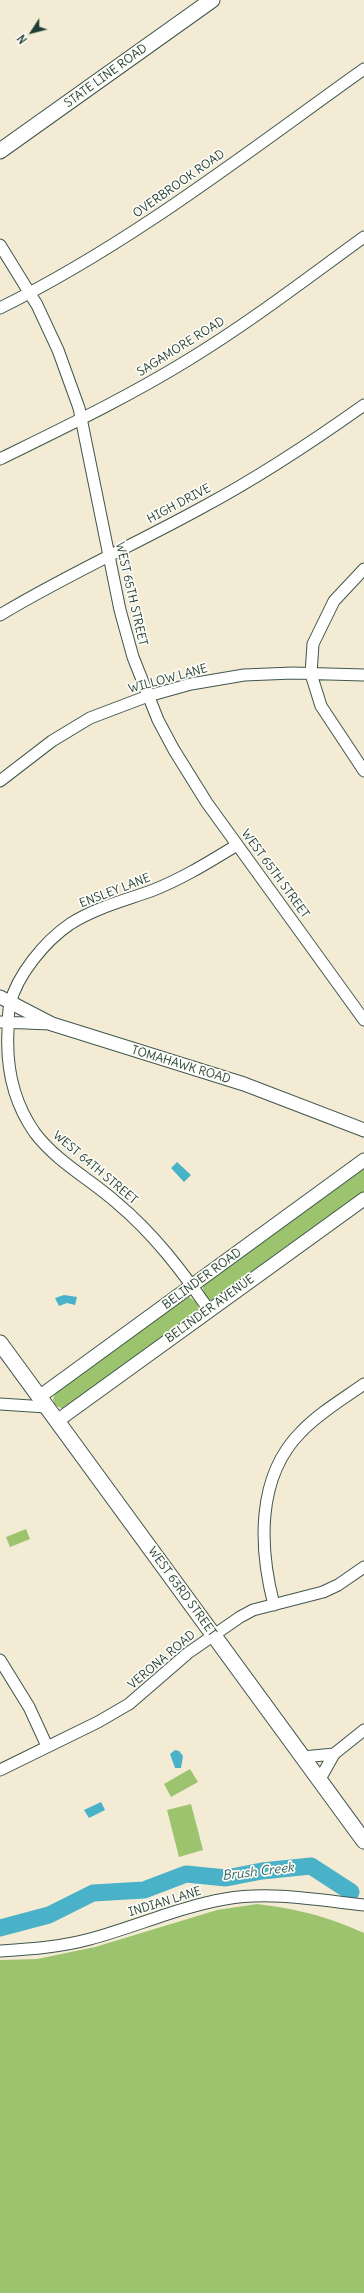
<!DOCTYPE html>
<html>
<head>
<meta charset="utf-8">
<style>
	body { margin:0 }
	#map { position:relative; width:364px; height:2293px; overflow:hidden; background:#f4ebd5; font-family:Delius,sans-serif }
	canvas { display:block }
	.north { position:absolute; left:12px; top:12px; width:40px; height:40px; -webkit-text-stroke:3px #fdfcf7; paint-order:stroke; rotate:234deg; font-size:11px; font-weight:700; line-height:16px; text-align:center; color:#1f3d34 }
	.north::after { content:''; display:block; margin:auto; width:14px; height:18px; background:#1f3d34; clip-path:polygon(50% 0,100% 100%,50% 72%,0 100%) }
</style>
</head>
<body>
<div id="map">
<canvas width="364" height="2293"></canvas>
<div class="north">N</div>
</div>
<script>
const ctx = document.querySelector('canvas').getContext('2d');
ctx.lineJoin = 'round';
function paint(path, color) { ctx.fillStyle = color; ctx.fill(path, 'evenodd'); }
function trace(path, color, width, dash) { ctx.strokeStyle = color; ctx.lineWidth = width; ctx.lineCap = dash ? 'butt' : 'round'; ctx.setLineDash(dash || []); ctx.stroke(path); }
function write(font, color, halo, rows, align = 'center') {
  ctx.font = font + ' Delius,sans-serif'; ctx.lineWidth = 3.5; ctx.setLineDash([]); ctx.textBaseline = 'middle'; ctx.strokeStyle = halo; ctx.fillStyle = color; for (const [text, x, y, turn = 0] of rows) {
    ctx.save(); ctx.translate(x, y); ctx.rotate((+turn || 0) * Math.PI / 180); ctx.textAlign = isNaN(turn) ? turn : align; if (halo) ctx.strokeText(text, 0, 0); ctx.fillText(text, 0, 0); ctx.restore();
  }
}
paint(new Path2D(`
	M364 1169V1195L213 1302C207 1298 202 1292 203 1285Z
	M188 1296 196 1302 200 1311 65 1410 55 1405 53 1399 56 1391Z
	M26 1529 30 1539 10 1547 6 1537Z
	M190 1769 198 1782 171 1797 164 1784Z
	M191 1804 203 1850 179 1857 167 1810Z
	M257 1904C298 1909 326 1916 364 1933V2293H0V1960L37 1959 95 1947 217 1910Z`), '#9cc46f');
paint(new Path2D(`
	M177 1162 191 1175 184 1182 171 1168Z
	M64 1295 77 1297 75 1305 67 1303 59 1306 55 1298Z
	M175 1750 179 1751 183 1756 181 1768H175L170 1754Z
	M101 1802 105 1810 89 1818 84 1810Z`), '#49b1c8');
trace(new Path2D(`
	M0 1928 49 1915 93 1893 144 1890 186 1874 226 1878 262 1871 311 1866 351 1892`), '#49b1c8', 17);
const minor = new Path2D(`
	M0 245 37 305 58 350 79 408 120 610 133 657 158 720 174 750 207 803 364 1020
	M0 308C130 244 246 153 364 69
	M0 459C63 428 128 397 188 360 249 323 306 279 364 237
	M364 569 334 601 313 644 311 674 321 706 364 771
	M0 615C66 575 136 544 203 507 259 477 312 442 364 405
	M0 781 52 741 90 718 148 696 191 684 244 675 293 673 364 675
	M0 1022 51 1024
	M209 1310C182 1271 154 1234 117 1203 90 1179 57 1162 35 1133 13 1102 6 1068 8 1031 8 1022 8 1012 10 1004 17 975 45 941 70 924 95 908 123 901 151 891 182 879 209 862 237 845
	M0 1404 46 1407
	M274 1605C259 1548 256 1477 301 1432 319 1413 343 1399 364 1384
	M0 1660 29 1707 47 1746
	M303 1757 334 1754
	M0 1770 98 1722 129 1704 188 1653 240 1617 253 1610 323 1592 338 1585 364 1567
	M320 1779 334 1754 364 1730
	M0 1951C30 1949 61 1947 90 1939 135 1927 179 1907 225 1899 270 1891 318 1900 364 1905`);
const tertiary = new Path2D(`
	M0 997 52 1024 244 1084 364 1130
	M39 1397 364 1160
	M57 1421 364 1199`);
const secondary = new Path2D(`
	M0 151 212 0
	M0 1343 364 1841`);
trace(minor, '#3f574c', 13);
trace(tertiary, '#3f574c', 15);
trace(secondary, '#3f574c', 17);
trace(minor, '#fff', 11);
trace(tertiary, '#fff', 13);
trace(secondary, '#fff', 15);
write('12px', '#1f3d34', '#fdfcf7', [
	["STATE LINE ROAD",106,76,-36],
	["OVERBROOK ROAD",179,184,-35],
	["SAGAMORE ROAD",181,347,-32],
	["HIGH DRIVE",179,504,-28],
	["WEST 65TH STREET",131,594,77],
	["WILLOW LANE",168,679,-15],
	["WEST 65TH STREET",275,874,54],
	["ENSLEY LANE",115,891,-21],
	["TOMAHAWK ROAD",181,1065,17],
	["WEST 64TH STREET",95,1168,40],
	["BELINDER ROAD",202,1279,-36],
	["BELINDER AVENUE",210,1309,-36],
	["WEST 63RD STREET",182,1592,54],
	["VERONA ROAD",162,1660,-40],
	["INDIAN LANE",165,1902,-17]
]);
write('italic 13px', '#2c6060', '#fdfcf7', [
	["Brush Creek",258,1872,-7]
]);
</script>
</body>
</html>
